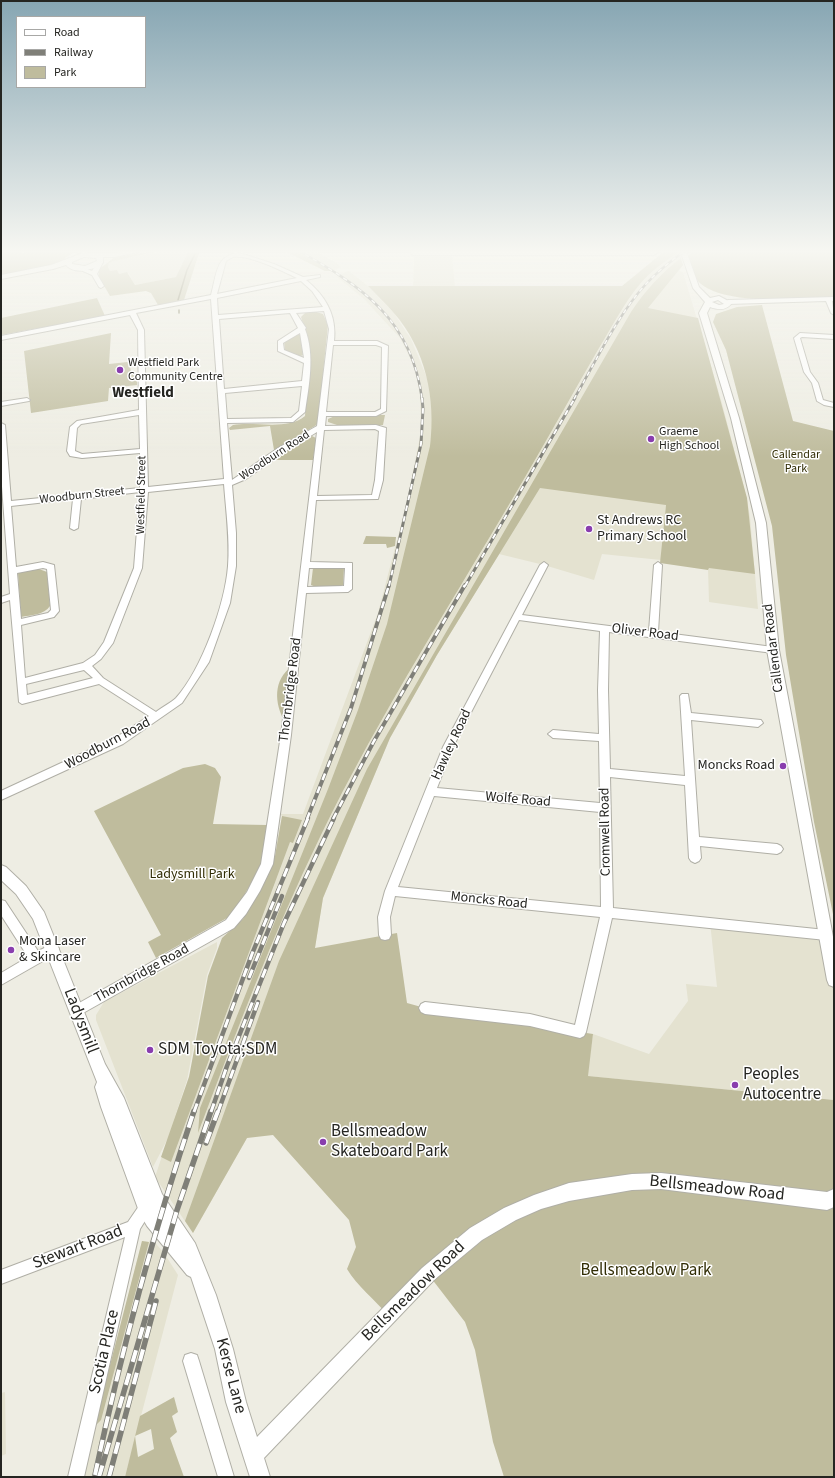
<!DOCTYPE html>
<html>
<head>
<meta charset="utf-8">
<style>
	body { margin:0 }
	#map { position:relative; width:835px; height:1478px; overflow:hidden; background:#eeede3; font-family:"Source Sans 3",sans-serif }
	canvas { display:block }
	.frame { position:absolute; inset:0; border:2px solid #252521; pointer-events:none }
	.legend { position:absolute; left:16px; top:16px; width:130px; height:72px; box-sizing:border-box; background:#fff; border:1px solid #a8a8a6; margin:0; padding:5px 7px; list-style:none; font-size:12px; color:#252521 }
	.legend li { display:flex; align-items:center; gap:8px; height:20px }
	.legend b { width:20px; border:1px solid #a8a8a6 }
</style>
</head>
<body>
<div id="map">
<canvas width="835" height="1478"></canvas>
<div class="frame"></div>
<ul class="legend">
<li><b style="height:5px;background:#fff"></b>Road</li>
<li><b style="height:5px;background:#7f7f78"></b>Railway</li>
<li><b style="height:11px;background:#bfbc9d"></b>Park</li>
</ul>
</div>
<script>
const ctx = document.querySelector('canvas').getContext('2d');
ctx.lineJoin = 'round';
function paint(path, color) { ctx.fillStyle = color; ctx.fill(path, 'evenodd'); }
function trace(path, color, width, dash) { ctx.strokeStyle = color; ctx.lineWidth = width; ctx.lineCap = dash ? 'butt' : 'round'; ctx.setLineDash(dash || []); ctx.stroke(path); }
function write(font, color, halo, rows, align = 'center') {
  ctx.font = font + ' "Source Sans 3",sans-serif'; ctx.lineWidth = 3; ctx.setLineDash([]); ctx.textBaseline = 'middle'; ctx.strokeStyle = halo; ctx.fillStyle = color; for (const [text, x, y, turn = 0] of rows) {
    ctx.save(); ctx.translate(x, y); ctx.rotate((+turn || 0) * Math.PI / 180); ctx.textAlign = isNaN(turn) ? turn : align; if (halo) ctx.strokeText(text, 0, 0); ctx.fillText(text, 0, 0); ctx.restore();
  }
}
paint(new Path2D(`
	M169 250H189L177 277 135 285 128 273 119 274 110 271 108 267 109 263 116 260Z
	M282 250H313L337 263 341 267 333 271H325Z
	M666 250H679L683 265 679 271 683 272 722 403 747 499 750 517 758 609 709 602 708 568 666 505 661 560 602 554 594 580 544 565 499 554 437 655 390 738 323 898 315 948 247 1138 193 1233 155 1177 168 1138 153 1167 96 1020V1015L104 1002 217 942V948L207 975 187 1080 171 1129 243 919 264 883 275 856 282 816 280 814H303L378 613 407 502 421 432 420 395 415 368 400 338 364 299 338 278 337 275 349 271 368 286 394 313 411 339 428 380 432 401 433 423 430 446Z
	M410 254H452L455 286H413L414 256Z
	M710 922 826 935 834 980V1100L587 1076 593 1034 649 1054 688 1001 686 984 717 987Z
	M151 1238 164 1253 178 1275 125 1477H83L142 1241 149 1242Z
	M5 1392 6 1454 1 1456V1393Z`), '#e4e2d0');
paint(new Path2D(`
	M1 250H18L19 253 44 250H76L59 263 1 275Z
	M189 250H200L184 300 158 305 151 293 146 291 110 296 99 277V269L115 257 148 252 150 253 114 261 109 263 108 267 110 271 117 270 119 274 127 272 135 285 176 277Z
	M283 250H293L333 271H325Z
	M321 250H578V251L342 250Z
	M666 250H679V252C665 261 651 271 640 284 624 303 612 327 599 348 575 389 552 431 528 472 458 593 381 711 320 837 273 933 236 1033 198 1133L200 1108 328 789 358 710 387 624 430 446C436 399 426 349 393 312 385 303 376 294 368 286H622Z
	M695 250H834V297C801 300 726 305 701 284 694 279 691 264 688 256Z
	M681 258 683 265 648 308 698 318 747 498 755 574 709 568 708 570 660 563 666 505 540 488 437 655 390 738 323 898 315 948 397 933 407 1003 425 1008 593 1034 588 1076 834 1100V1477H504L493 1442 475 1350 465 1322 428 1274 388 1315C375 1300 357 1286 347 1269L356 1247 349 1220 273 1135 247 1138 193 1233 185 1221 279 961 367 769 631 312C645 291 661 273 681 258Z
	M97 298 105 316 1 335V318Z
	M762 305 793 421 834 431V919L814 822 786 655 772 526 726 350 713 322 716 314 737 307Z
	M313 311 323 314 328 325 318 423 315 426 274 450 270 426 230 430 229 428 233 425C255 421 287 431 305 416L310 346 301 317 305 313Z
	M111 333 109 364 137 361V364L130 366 131 373H137V385L109 388 108 401 31 413 24 351Z
	M297 334 300 335 303 355 299 357 285 351 284 341Z
	M337 415H385L383 425H337L328 422V419Z
	M312 436 316 438 313 460H272Z
	M366 536 396 537 395 546 387 548 386 544H363Z
	M317 566H340L344 568 343 585C336 590 319 589 311 585L313 568Z
	M39 569 47 572 50 606C44 615 31 615 21 617L18 573Z
	M292 666 285 722C274 703 273 680 292 666Z
	M205 764 215 768 221 777 213 824 267 825 262 863 236 910 227 918 156 958 148 942 161 935 94 811 183 768Z
	M282 816 302 820 293 843 290 842 171 1162 161 1157 189 1077 208 976 222 938 243 919 264 883 275 856Z
	M142 1241 149 1242 101 1420 94 1427Z
	M174 1397 178 1412 172 1416 177 1432 170 1438 184 1477H125L140 1416ZM151 1429 154 1449 138 1457 135 1436Z`), '#bfbc9d');
trace(new Path2D(`
	M178 300 187 270 197 250
	M179 310V313`), '#757150', 1.5);
const minor = new Path2D(`
	M76 250H83L91 255 86 256Z
	M655 250H661L654 255H413L410 253 413 251H653Z
	M240 253 274 264 303 277 320 275V277L306 280C326 296 337 316 334 341H377L388 346 386 411 376 416H326L325 426 376 425 386 428 383 480 378 499 316 500 310 562 352 563V589L348 592 306 593 291 735 273 864 260 891 246 914 234 928 76 1017 72 1015 70 1011 72 1007 226 920 247 892 261 864 281 735 317 432 284 452 246 479 232 485 236 533V566L230 603 209 662 182 703 123 744 1 800V791L115 738 149 716 99 684 22 704 19 702 10 600 1 603V597L10 594 1 473V423L5 425 11 501 140 488V453L82 458 70 456 67 451 70 427 77 421 139 410 138 330 130 315 1 340V336L211 295C217 275 215 254 240 253ZM233 257C251 255 280 270 297 278L217 294 226 261ZM301 281 312 291 323 307 218 315 217 298ZM211 299 224 479 148 487 144 330 136 313ZM324 311 329 329 317 426 278 448 232 480 227 423 293 422 305 412C309 385 315 355 305 329L306 328 296 313ZM290 313 298 328 278 341V351L304 363 302 381 224 389 219 319ZM300 333 304 358 284 350 283 343ZM333 345H376L382 347 381 409 375 412H326ZM302 386 299 411 291 418 227 419 225 393ZM139 415 140 449 82 454 75 451 77 428 81 424ZM375 429 379 431 375 480 372 495 317 496 324 430ZM224 484C226 511 230 539 228 566 225 604 202 669 176 698 171 703 162 707 156 712L103 678 92 666 101 659 113 643 142 568 148 492ZM140 492 134 568 104 642 95 655 83 663 25 678 21 625 54 617 59 611 54 565 43 562 16 567 11 506 73 499 70 528 74 530 78 528 81 499ZM43 568 47 569 51 610 48 613 21 619 17 573ZM309 568H345L344 586 307 587ZM84 670 93 678 27 695 26 684Z
	M97 263 102 264 97 274 104 286 101 288 99 287 92 275 76 268 79 266 92 271Z
	M834 297V301H832L834 315 831 313 826 301 728 304 725 302 728 300Z
	M800 333 834 335V339L802 337 800 338 810 372 818 383 823 400 834 403V407L824 405 817 401 812 383 804 372 794 338Z
	M27 398 30 400 29 401 1 406V402Z
	M544 562 548 565 522 615 649 631 654 565 658 562 662 565 658 632 773 647 778 650 773 653 609 632 608 690 610 769 685 776 680 696 682 694H688L691 713 761 720 763 723 758 727 691 720 699 837 777 844 781 846 783 849 781 852 777 854 700 846 701 858 699 861 695 863 691 861 689 858 685 785 610 777 613 908 826 930 830 931 832 935 830 939 826 940 612 918 586 1032 584 1036 580 1038 530 1026 425 1014 421 1012 419 1008 421 1004 425 1002 530 1014 575 1025 600 917 395 896 390 917 391 935 389 939 385 940 381 939 379 935 378 917 385 891 443 747 540 565ZM519 620 600 631 598 690 599 734 553 730 548 734 553 738 599 741 600 803 437 788 453 747ZM434 796 600 812 601 907 398 887Z
	M1 900 5 901 38 951 53 944 57 945 59 949 57 953 1 985V973L28 957 1 915Z
	M146 1201 151 1203 153 1208 140 1229 84 1477H68L125 1237 1 1284V1270L128 1222 141 1203Z
	M191 1353 197 1355 199 1361 234 1477H218L183 1361 185 1355Z`);
const major = new Path2D(`
	M134 250H148L114 257H103V263C94 270 74 275 66 265L53 269 1 279V275L51 265 83 253H114ZM84 257 96 258 97 261 85 266 72 264V262Z
	M680 250H686L699 287 710 298 719 296 732 303C726 311 718 310 710 307L707 313 739 418 766 523 779 650 834 942V987L829 985 827 980 767 650 756 523 731 418 699 313 705 302 693 288ZM718 300 724 304 719 305 712 302Z
	M1 865 6 867 26 886 44 912 105 1064 124 1098 162 1194 195 1243 216 1295 233 1349 246 1402 257 1437 422 1268 470 1228 504 1208 534 1195 569 1183 632 1174 661 1173 827 1192 834 1189V1207L827 1210 661 1189 632 1190 569 1201 541 1209 516 1220 482 1240 434 1280 264 1458 270 1477H250L226 1402 215 1349 191 1277 187 1275 147 1226 140 1214 101 1107 95 1087 97 1082 33 919 16 894 1 880Z`);
trace(minor, '#b0afa6', 2);
trace(major, '#b0afa6', 2);
paint(minor, '#fff');
paint(major, '#fff');
const railFar4 = new Path2D(`
	M297 250C362 286 412 320 422 399
	M574 399C595 363 618 314 646 284 658 271 672 260 686 250`);
const railFar3 = new Path2D(`
	M389 586 421 444 423 409 422 398
	M465 586 575 398`);
const railFar2 = new Path2D(`
	M307 819 351 708 389 585
	M333 819 374 741 465 585`);
const railFar1 = new Path2D(`
	M249 978 282 896
	M194 1112 252 954 308 818
	M211 1112 227 1066 284 923 334 818
	M218 1112 258 1002`);
const rail = new Path2D(`
	M206 1143 218 1111
	M95 1475C121 1352 154 1230 194 1111
	M99 1477 177 1210 211 1111
	M109 1477 156 1301`);
trace(railFar4, '#7f7f78', 2.5);
trace(railFar3, '#7f7f78', 3);
trace(railFar2, '#7f7f78', 4);
trace(railFar1, '#7f7f78', 4.5);
trace(rail, '#7f7f78', 5.5);
trace(railFar4, '#fff', 1.5, [4.5]);
trace(railFar3, '#fff', 2, [5.5]);
trace(railFar2, '#fff', 2.5, [7]);
trace(railFar1, '#fff', 3, [9]);
trace(rail, '#fff', 4, [12]);
const sky = ctx.createLinearGradient(0, 0, 0, 457);
sky.addColorStop(0, '#87a6b3');
sky.addColorStop(0.55, '#f7f7f2');
sky.addColorStop(1, '#f7f7f200');
ctx.fillStyle = sky;
ctx.fillRect(0, 0, 835, 457);
for (const [x, y, r, color] of [
	[120,370,4,"#893dae"],
	[651,439,4,"#893dae"],
	[589,529,4,"#893dae"],
	[783,766,4,"#893dae"],
	[11,950,4,"#893dae"],
	[150,1050,4,"#893dae"],
	[735,1085,4,"#893dae"],
	[323,1142,4,"#893dae"]
]) { const dot = new Path2D(); dot.arc(x, y, r, 0, 2 * Math.PI); ctx.fillStyle = color; ctx.fill(dot); trace(dot, '#fff', 1.5); }
write('12px', '#252521', '#fff', [
	["Westfield Park",128,363],
	["Community Centre",128,377],
	["Graeme",659,432],
	["High School",659,446]
], 'left');
write('12px', '#312d05', '#fff', [
	["Callendar",796,455],
	["Park",796,469]
]);
write('12px', '#252521', '#fff', [
	["Woodburn Road",275,456,-33],
	["Westfield Street",142,495,-89],
	["Woodburn Street",82,496,-6]
]);
write('14px', '#252521', '#fff', [
	["St Andrews RC",597,521],
	["Primary School",597,537],
	["Moncks Road",775,766,"right"],
	["Mona Laser",19,942],
	["& Skincare",19,958]
], 'left');
write('14px', '#252521', '#fff', [
	["Oliver Road",645,633,7],
	["Callendar Road",774,648,-97],
	["Thornbridge Road",291,690,-83],
	["Woodburn Road",108,744,-28],
	["Hawley Road",452,745,-65],
	["Wolfe Road",518,800,5],
	["Cromwell Road",606,832,-91],
	["Moncks Road",489,901,6],
	["Thornbridge Road",142,974,-29]
]);
write('14px', '#312d05', '#fff', [
	["Ladysmill Park",192,875]
]);
write('bold 15px', '#252521', '#fff', [
	["Westfield",143,394]
]);
write('17px', '#252521', '#fff', [
	["Ladysmill",80,1021,69],
	["Bellsmeadow Road",717,1189,6],
	["Stewart Road",78,1248,-21],
	["Bellsmeadow Road",414,1292,-44],
	["Scotia Place",105,1352,-77],
	["Kerse Lane",230,1376,75]
]);
write('17px', '#252521', '#fff', [
	["SDM Toyota;SDM",158,1050],
	["Peoples",743,1075],
	["Autocentre",743,1095],
	["Bellsmeadow",331,1132],
	["Skateboard Park",331,1152]
], 'left');
write('17px', '#312d05', '#fff', [
	["Bellsmeadow Park",646,1271]
]);
</script>
</body>
</html>
